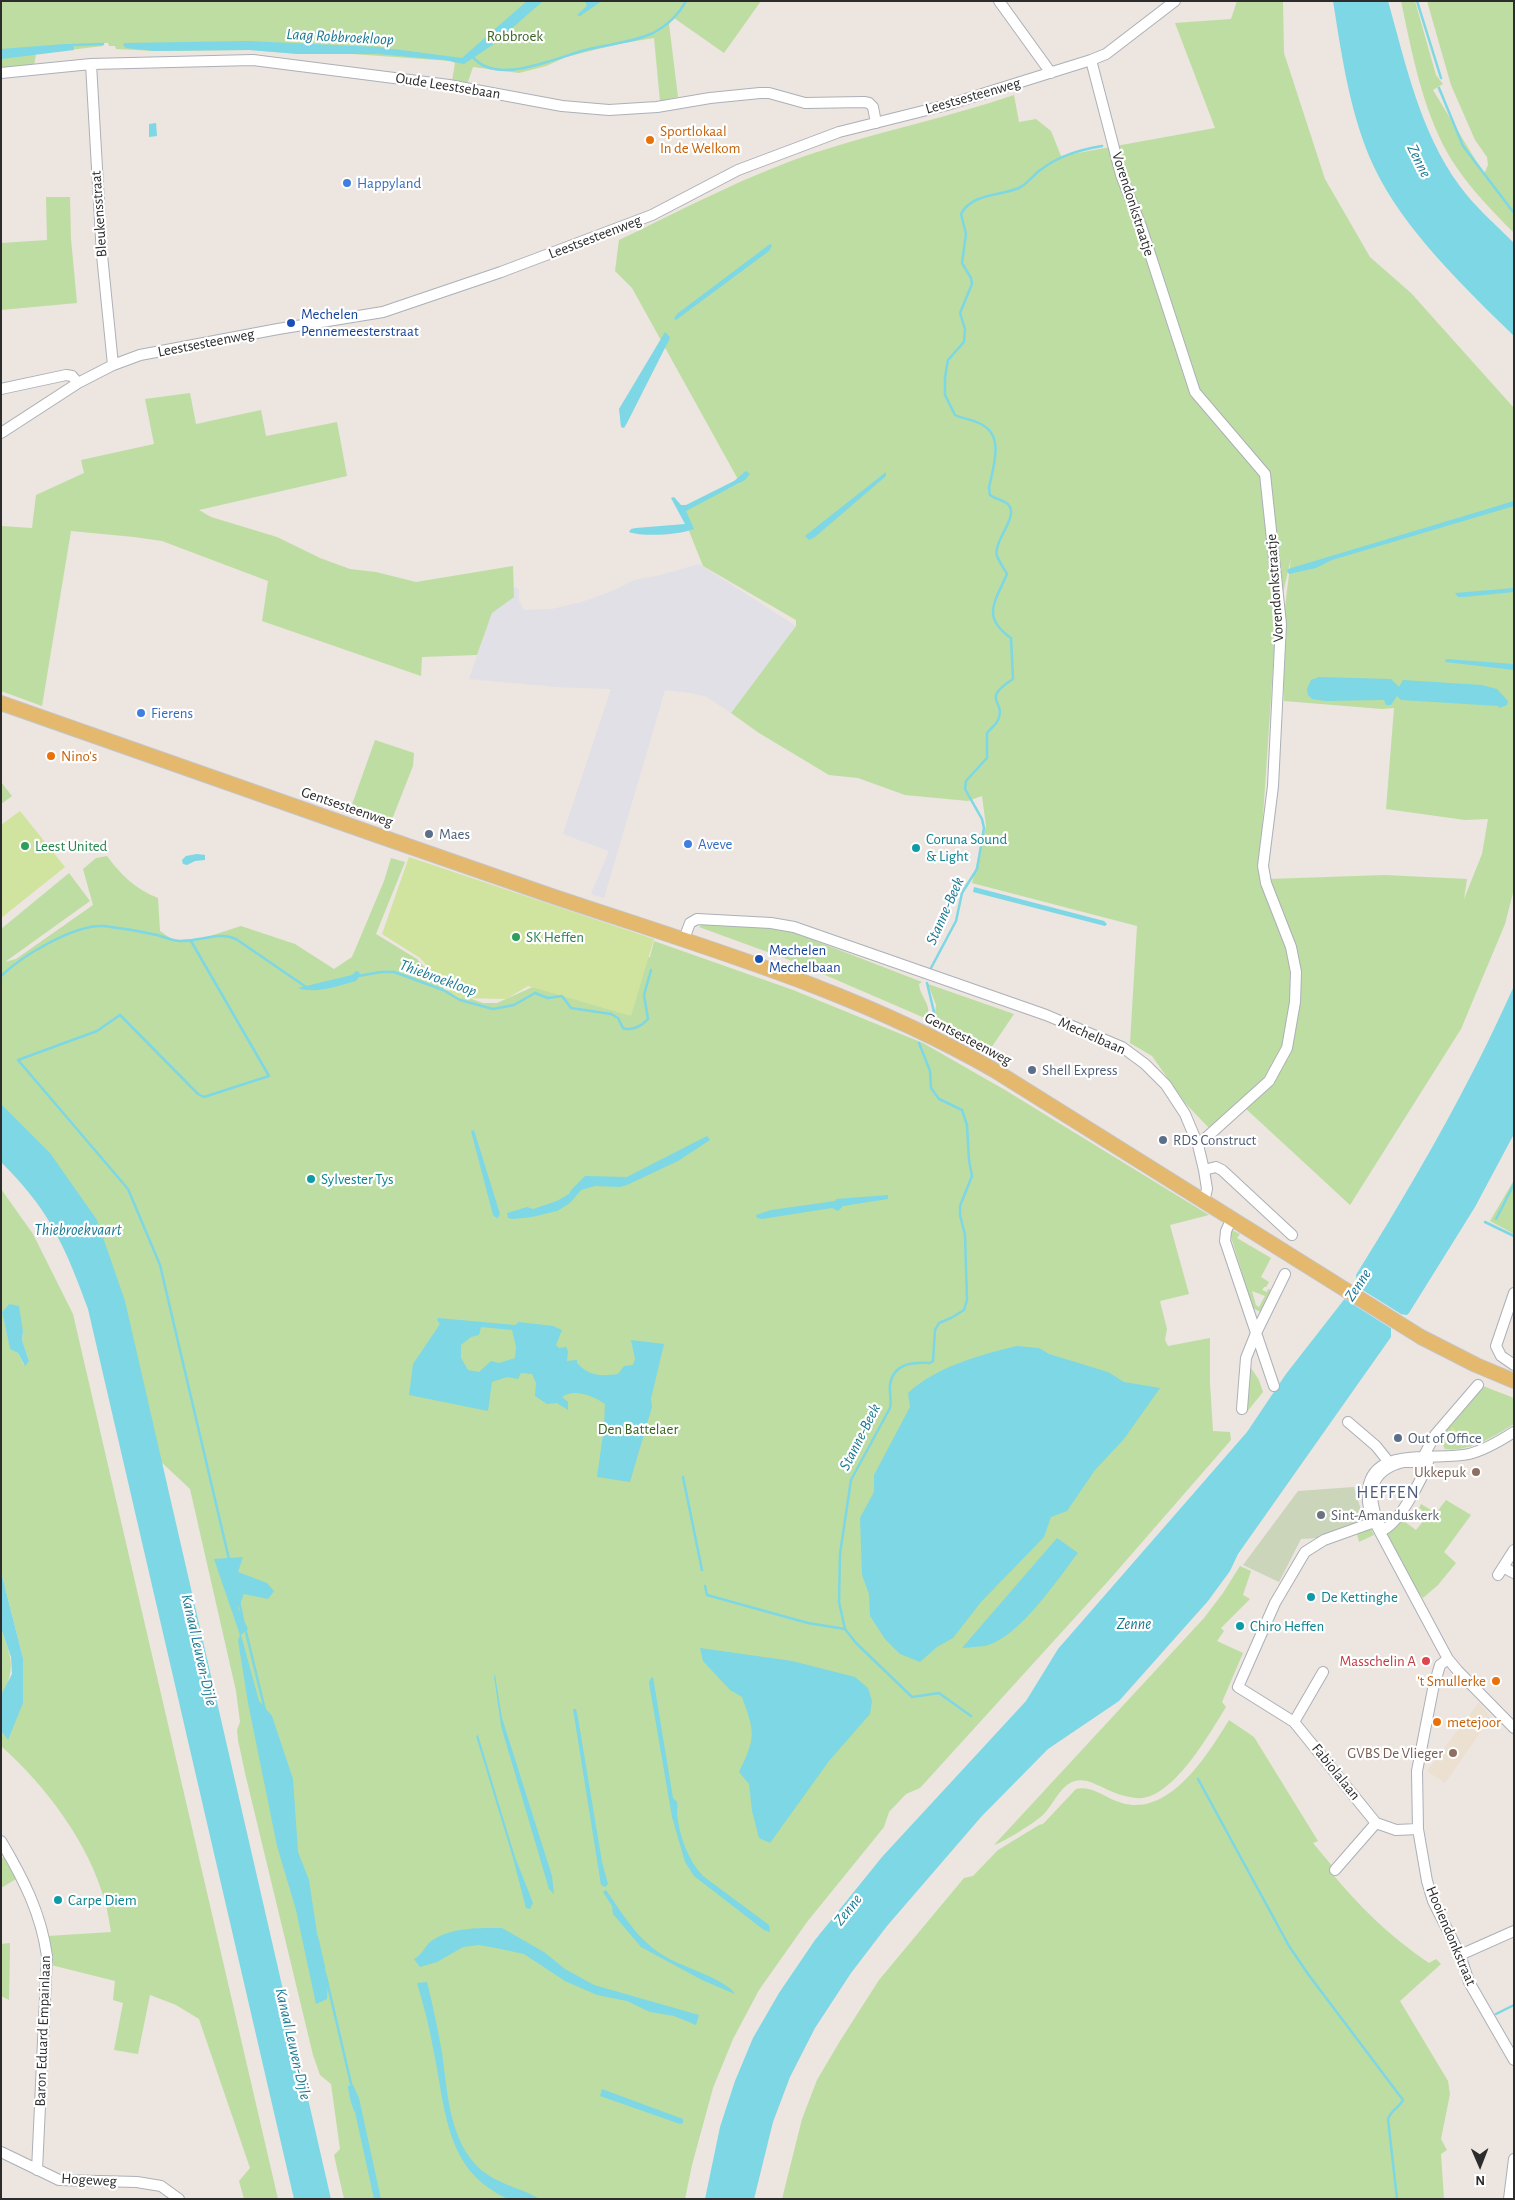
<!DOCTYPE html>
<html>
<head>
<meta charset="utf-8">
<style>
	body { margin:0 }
	#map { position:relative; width:1515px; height:2200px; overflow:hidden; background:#ece5e0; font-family:"Alegreya Sans",sans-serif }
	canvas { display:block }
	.frame { position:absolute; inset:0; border:2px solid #2c2c2c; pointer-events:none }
	.north { position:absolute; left:1455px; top:2140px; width:50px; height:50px; -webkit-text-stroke:4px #fff; paint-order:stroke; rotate:179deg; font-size:14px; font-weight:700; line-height:20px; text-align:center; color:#2c2c2c }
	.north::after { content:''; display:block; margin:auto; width:18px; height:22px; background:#2c2c2c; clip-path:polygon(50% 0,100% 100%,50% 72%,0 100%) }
</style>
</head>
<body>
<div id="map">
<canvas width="1515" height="2200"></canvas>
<div class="frame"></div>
<div class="north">N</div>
</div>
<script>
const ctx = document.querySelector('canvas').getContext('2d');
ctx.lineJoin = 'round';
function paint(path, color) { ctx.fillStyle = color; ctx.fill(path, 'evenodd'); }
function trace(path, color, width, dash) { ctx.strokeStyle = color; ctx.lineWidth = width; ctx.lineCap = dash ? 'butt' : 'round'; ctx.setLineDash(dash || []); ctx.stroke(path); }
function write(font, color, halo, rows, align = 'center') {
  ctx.font = font + ' "Alegreya Sans",sans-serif'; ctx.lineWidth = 4.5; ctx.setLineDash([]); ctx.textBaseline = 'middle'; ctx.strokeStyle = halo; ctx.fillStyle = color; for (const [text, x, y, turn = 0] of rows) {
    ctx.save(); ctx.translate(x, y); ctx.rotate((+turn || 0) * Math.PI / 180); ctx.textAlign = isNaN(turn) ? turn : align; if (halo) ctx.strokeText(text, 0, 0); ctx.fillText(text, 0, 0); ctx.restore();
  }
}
paint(new Path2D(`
	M699 564 796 626 731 713 707 697 691 693 665 690 604 898 591 894 609 851 563 834 611 689 557 687 469 679 501 587 513 586 519 589V601L524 610 552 609 582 602 615 590 634 580 657 576Z`), '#e0e0e6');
paint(new Path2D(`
	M1479 1702 1492 1719 1484 1727 1445 1783 1427 1771Z`), '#ece0d1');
paint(new Path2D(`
	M1 1H761L724 53 674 18 669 24 678 97 660 101 654 38 618 44 566 57 546 66 519 73 473 67 467 85 452 81 455 63 451 61 352 54H297L252 50 154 51 116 49 115 46H109L108 43H103V46L36 54 34 66 1 70Z
	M1237 1H1283L1284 53 1325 179 1370 257 1411 293 1514 408V889L1505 924 1461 1029 1350 1205 1244 1107 1210 1129 1185 1103 1152 1056 1130 1043 1137 926 972 883 986 826 982 796 968 801 905 795 858 778 829 775 759 733 731 713 796 626V620L703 566 681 511 740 483 632 288 615 271 619 240C684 209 749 174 817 152 882 131 949 117 1014 95L1019 122 1036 119 1051 131 1061 156 1215 128 1175 23 1231 19ZM1291 558 1283 624 1284 701 1382 709 1394 708 1386 809 1465 820 1488 819 1482 854 1464 899 1467 879 1385 875 1268 879 1286 944 1259 875 1276 624Z
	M1401 1H1415L1436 75 1443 84 1433 90 1484 174 1488 165 1487 157 1475 140 1451 85 1427 1H1514V233C1490 209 1465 183 1448 154 1422 107 1412 53 1401 1Z
	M46 197H70L71 239 77 303 1 310V243L47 240Z
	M190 393 196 424 261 410 266 436 337 422 347 476 199 510 211 517 277 537 320 558 350 569 376 572 416 582 513 566 514 597 492 613 477 655 422 657 421 676 262 621 268 581 162 541 134 537 71 531 42 706 1 691V526L32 528 36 495 84 473 81 460 154 444 145 399Z
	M375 740 414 753 413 766 389 827 349 813Z
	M1 782 12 796 1 804Z
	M107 856C121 875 135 889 158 898L160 931 173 940H179L204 938 241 926 295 944 334 969 352 957 384 881 391 858 405 862 376 934 417 959 444 989 483 1003H497L535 986 612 964 650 957 654 941 793 990 923 1043 1005 1090 1209 1215 1170 1225 1189 1294 1160 1301 1167 1329 1165 1340 1168 1346 1210 1338V1383L1213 1431 1230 1432 1231 1440 1110 1579 920 1788 906 1794 889 1812 884 1827 807 1922 759 1990 733 2039 713 2088 692 2165 685 2199H344L334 2155 340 2149 331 2084 320 2075 313 2055 245 1773 238 1740 237 1730 240 1722 236 1691 190 1489 158 1459 1 1104V929L69 873 90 901 5 962 16 959 93 905 83 869 96 858Z
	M703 923 750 925 790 931 922 982 919 984C920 997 933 1006 927 1019L795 962 699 927Z
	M928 984 1014 1014 989 1051 934 1022 936 1005Z
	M1514 1180V1234L1490 1221Z
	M1 1189 33 1234 73 1314 278 2199H244L239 2181 250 2168 199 2019 176 2005 150 1995 138 2054 114 2050 123 2003 113 2000 115 1981 51 1965 48 1936 111 1932C109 1922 108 1911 105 1902 89 1843 46 1786 1 1746V1731L8 1739 23 1658 1 1572ZM9 1304 23 1331 22 1340 29 1361 24 1365 18 1353 10 1348 2 1312Z
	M1232 1230 1240 1234 1237 1238 1271 1258 1261 1277 1269 1282 1266 1287H1264L1262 1290 1267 1292 1268 1289 1275 1291 1264 1314 1253 1308 1230 1234ZM1252 1291 1265 1296 1259 1307 1256 1305Z
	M1249 1365 1259 1380 1263 1392 1246 1413Z
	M1483 1386 1514 1398V1424C1493 1437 1470 1452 1445 1449L1442 1443 1439 1445 1438 1437Z
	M1446 1500 1471 1515 1444 1552 1456 1563 1438 1585 1423 1598 1414 1587 1382 1530 1397 1516 1416 1530 1425 1519 1419 1514 1422 1510 1419 1508 1421 1504 1436 1513Z
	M1371 1529 1374 1535 1359 1542 1357 1534Z
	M1240 1566 1251 1571 1243 1595 1250 1599 1221 1628 1224 1631 1217 1641 1243 1653 1222 1702 1226 1707C1210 1733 1176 1793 1143 1798 1132 1799 1116 1794 1106 1789 1095 1784 1082 1776 1070 1783 1059 1789 1052 1806 1043 1815 1034 1823 1004 1842 994 1845L1204 1618 1223 1593Z
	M1 1628C11 1658 16 1665 3 1695H1Z
	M1229 1720 1254 1737 1318 1841 1313 1843 1333 1867 1330 1871C1359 1906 1390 1937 1429 1963L1436 1959 1441 1964 1400 2001 1448 2081 1450 2094 1441 2139 1447 2150 1441 2154 1444 2199H782L802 2119 817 2080 840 2041 879 1980 964 1878 973 1876 998 1850 1039 1825 1043 1824 1076 1789C1093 1785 1106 1799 1122 1803 1170 1817 1208 1754 1229 1720Z
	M4 1857 16 1879 1 1888V1859Z
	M10 1943 9 2000 1 1996V1944Z`), '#bedda2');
paint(new Path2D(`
	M1354 1487 1364 1520 1321 1538 1301 1539 1279 1582 1243 1565 1298 1491Z`), '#cad5b9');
paint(new Path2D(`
	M20 811 65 867 1 918V825Z
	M409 857 654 939 631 1016 528 986 506 999 456 998 420 958 382 934Z
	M1452 1427 1466 1439 1452 1444 1449 1441Z`), '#d0e49f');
paint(new Path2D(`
	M527 1H543L494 44 464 64 444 60 378 54H298L249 50 154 51 126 48 123 45 124 43 248 41 378 47 462 58Z
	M585 1H602L580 16 577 15 587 6Z
	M1333 1H1388C1406 65 1420 131 1459 185 1474 206 1496 225 1514 243V336C1465 288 1403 229 1374 167 1350 115 1342 57 1333 1Z
	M65 44H73L74 50 1 59V49Z
	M156 123 157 136 149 137V124Z
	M770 244 772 245 769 251 684 314 676 320 674 319 677 314Z
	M665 332 670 337 669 340 627 423 624 428 621 427 619 409Z
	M746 471 750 474 745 480 686 511 694 529C679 535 643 537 629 532L631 529 636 528 685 524 671 498 674 497 681 505H686L734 481Z
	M886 472V476L815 537 809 540 805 536Z
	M1514 501V506L1332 560 1316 568 1289 574 1287 571 1288 569Z
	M1514 588V592L1464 597H1458L1455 593Z
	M1446 659 1514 664V670L1445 662Z
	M1319 677 1391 679 1399 687 1403 680 1482 685 1497 689 1508 701 1507 705 1499 708 1498 706 1401 700 1397 696 1391 705H1386L1384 700 1326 701 1312 699 1308 695 1307 689 1311 680Z
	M197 854 205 855V860L195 861 187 865 183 864 182 860 186 856Z
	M974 887 1104 921 1107 924 1105 926 973 892Z
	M356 971 359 972 360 975 356 981C337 986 317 994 298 988L352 975Z
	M1514 986V1134L1475 1207 1409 1313 1407 1315 1400 1314 1391 1328V1337L1238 1554 1230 1571 1208 1601 1119 1701 1048 1749 981 1817 887 1926 851 1973 815 2028 790 2077 773 2122 754 2199H705L720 2127 735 2081 753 2038 779 1993 815 1940 882 1857 1026 1701 1058 1649 1247 1432 1286 1374 1357 1283 1356 1275C1414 1182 1469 1087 1514 986Z
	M1 1104 50 1153 97 1220 125 1301 331 2199H294L88 1309C78 1282 68 1255 54 1230 41 1205 21 1182 1 1162Z
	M474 1130 500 1214 498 1218 495 1217 493 1215 471 1131Z
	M707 1136 710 1140 678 1161 627 1185 620 1187 595 1186 581 1190 570 1203 557 1211 532 1217 513 1219 508 1218 507 1213 527 1207 533 1209 557 1201 569 1194 571 1190 585 1176 627 1177Z
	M888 1195V1199L843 1206 838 1211 832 1208 762 1219 757 1218 756 1215 771 1210 835 1201 836 1199Z
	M9 1304 19 1306 23 1331 22 1340 29 1361 25 1366 18 1353 10 1349 2 1312Z
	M438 1318 515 1325 519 1322 553 1326 562 1330 556 1345 559 1348 566 1347 568 1351 567 1361 577 1360V1363C590 1377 601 1376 618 1374L624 1366 633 1365 635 1359 631 1340 664 1344 651 1399 652 1407 630 1482 597 1477 604 1428 605 1404C594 1396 574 1388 562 1397L568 1402V1410L557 1403 547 1404 535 1396 536 1383 532 1374 521 1373 518 1379 507 1377 492 1382 488 1411 409 1395 413 1364 440 1324 437 1320ZM481 1327 512 1330 516 1347 515 1358 499 1363 491 1361 479 1372 468 1370 461 1358V1345L471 1337 479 1335Z
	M1017 1346 1039 1348 1049 1354 1108 1372 1124 1382 1160 1388 1124 1439 1095 1470 1067 1511 1051 1517 1044 1537 981 1602 953 1638 937 1647 920 1662 900 1654 885 1639 870 1616 869 1594 862 1575 860 1518 874 1492V1475L910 1407 908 1393C936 1367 979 1355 1017 1346Z
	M1057 1538 1078 1553C1057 1580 1019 1638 985 1646 978 1647 970 1647 962 1648Z
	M243 1557 238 1572 267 1583 274 1591 268 1599 244 1594 238 1608 248 1629 241 1635 259 1701 272 1716 293 1779 298 1852 309 1880 320 1953 328 1979 327 1999 316 2004 296 1910 277 1846 248 1703 238 1640 240 1635 214 1559Z
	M1 1572 23 1658V1703L8 1740 1 1731V1695L12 1674 11 1657 1 1628Z
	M700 1648 792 1661 855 1677 868 1688 872 1701 870 1714 829 1761 770 1843 759 1838 752 1811 749 1784 739 1772C756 1737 755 1733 742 1697L730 1690 703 1661Z
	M495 1675 502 1718 552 1876 554 1894 549 1889 501 1726 494 1676Z
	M653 1677 673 1798 677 1802C678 1806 677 1809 677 1813 679 1836 688 1860 703 1876L769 1925 770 1932 764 1930 694 1876 685 1862 672 1817 649 1683 650 1679Z
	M573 1709H576L578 1718 602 1862 608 1884 605 1887 601 1885Z
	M478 1735 515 1857 533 1903 530 1909 526 1908 513 1858 476 1736Z
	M606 1890C629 1923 643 1950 685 1966 697 1971 729 1983 735 1994L702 1980 641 1947 613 1914 612 1906 603 1892Z
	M502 1928 544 1952 565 1969 594 1985 699 2015 696 2025 674 2016 650 2012 627 2001 597 1995 565 1981 524 1954 496 1948 479 1945 463 1947 437 1962 420 1967 414 1959C422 1955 424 1948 430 1942 450 1927 478 1928 502 1928Z
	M427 1982C433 2006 438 2030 442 2053 448 2094 449 2141 481 2170 498 2184 521 2188 540 2199 530 2199 518 2200 509 2199 502 2197 495 2192 489 2188 445 2158 444 2100 434 2053 430 2029 424 2006 417 1983Z
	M353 2085 359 2098 381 2199H374L355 2112C352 2108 348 2091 348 2086Z
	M602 2089 683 2119V2123L680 2124 600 2096Z`), '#7dd7e4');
paint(new Path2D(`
	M1353 1284 1401 1314 1392 1329 1343 1298Z`), '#ece5e0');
trace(new Path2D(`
	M1417 1 1441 78
	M72 45 103 44
	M472 56C496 88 559 56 589 49 610 44 634 42 653 33 668 25 678 16 686 1
	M1439 88 1463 146 1514 213
	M191 941 269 1076 204 1097 198 1094 120 1015 97 1031 18 1060 128 1189 160 1265 229 1559
	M931 968 956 921 962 893 977 869 984 828 982 819 965 789 966 781 987 758V733C990 729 996 725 998 720 1007 700 979 701 1013 679L1011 638C981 617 995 602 1007 574 1004 568 999 562 997 556 993 542 1016 520 1010 507 1007 500 996 500 990 495L989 488C993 467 1005 436 981 424 972 419 963 419 955 415L945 395V377L948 360 964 342 965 329 960 313 972 284 971 278 962 263 966 234 961 214C972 193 1000 196 1019 188 1026 185 1033 176 1039 171 1058 156 1079 150 1102 146
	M1 976C22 956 74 924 104 926 121 928 139 931 157 935 164 937 171 940 179 941 199 942 218 931 236 939L306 987
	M358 976 381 972H394L443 990 460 1000 493 1009 514 1005 535 993 548 998 562 996 571 1008 611 1014 618 1018 623 1028C632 1031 642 1026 648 1019L644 995 651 970
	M927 983 934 1012 929 1025
	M919 1043 930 1071 931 1088 939 1099 962 1110 967 1125 969 1160 972 1176 960 1206V1215L965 1235 967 1300 964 1310 951 1318 939 1323 935 1330 933 1361 930 1363C913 1362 893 1363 890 1385 889 1393 892 1400 890 1408L851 1480 840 1554 839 1602 845 1629 856 1643 912 1697 939 1693 971 1716
	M1496 1219 1514 1184
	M1485 1222 1514 1236
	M683 1477 702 1570
	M705 1586 707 1595 808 1623 845 1629
	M239 1601 243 1620
	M245 1628 265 1710
	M1198 1779 1289 1946 1308 1974 1403 2100C1399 2108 1391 2110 1388 2119L1397 2199
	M317 1937 324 1968
	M327 1981 352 2088
	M1496 2014 1514 2005`), '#7dd7e4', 2.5);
const minor = new Path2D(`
	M999 1 1051 73
	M1091 60 1121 175 1141 226 1195 392 1265 474 1281 624 1273 786 1263 866 1266 883 1291 947 1296 972 1295 1002 1287 1048 1269 1081 1198 1145
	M91 64 102 255 113 365
	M1 73 91 64 253 60 449 85 562 106 609 110 657 107 710 98 760 93H769L805 103 864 102 869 103 873 107 876 123
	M1 389 66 375 72 376 78 383
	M1 433 78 383 113 365 140 355 278 329 383 312 501 272 652 215 738 170 839 132 947 105 1091 60 1106 54 1175 1
	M684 939 690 923 697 919 771 923 794 927 1046 1015 1122 1047 1145 1064 1166 1085 1185 1114 1198 1145 1204 1170 1207 1189 1204 1201
	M1204 1170 1216 1167 1222 1170 1292 1235
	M1232 1218 1226 1231 1225 1241 1274 1386
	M1514 1293 1496 1346 1501 1356 1514 1365
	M1242 1409 1246 1358 1256 1333 1285 1274
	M1348 1422 1376 1446 1388 1461
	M1514 1432C1500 1441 1485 1450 1469 1454 1439 1461 1379 1446 1369 1484 1366 1497 1368 1509 1374 1521L1448 1659 1458 1671 1514 1728
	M1421 1461 1435 1435 1478 1385
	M1404 1462H1428C1423 1477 1398 1526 1382 1530 1367 1500 1365 1471 1404 1462Z
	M1377 1521 1324 1540 1305 1552 1275 1603 1238 1687 1294 1722 1376 1823 1396 1830 1418 1829
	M1503 1567 1514 1573
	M1498 1575 1514 1550
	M1448 1659 1440 1665 1433 1689 1417 1771 1418 1829 1427 1881 1433 1901 1460 1955 1469 1982 1514 2060
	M1294 1722 1323 1672
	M1 1841C23 1878 41 1913 47 1956L37 2170
	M1335 1870 1376 1823
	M1460 1955 1514 1931
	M1 2152 59 2180 137 2182 161 2186 179 2199
	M1509 2199 1514 2159`);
const major = new Path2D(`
	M1 703C184 767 366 832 549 895 700 946 855 990 994 1070L1421 1337 1476 1365 1514 1381`);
trace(minor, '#acb0b7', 12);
trace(major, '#c4c4c4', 16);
trace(minor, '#fff', 10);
trace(major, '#e4b86d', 14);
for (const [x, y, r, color] of [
	[650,140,5,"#e8710a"],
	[347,183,5,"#3f7fe0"],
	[291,323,5,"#1a4fb4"],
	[141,713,5,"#3f7fe0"],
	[51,756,5,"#e8710a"],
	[429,834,5,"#5c6f8a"],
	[688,844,5,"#3f7fe0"],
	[25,846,5,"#2e9e5b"],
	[916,848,5,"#0f9aa8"],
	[516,937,5,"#2e9e5b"],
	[759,959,5,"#1a4fb4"],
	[1032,1070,5,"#5c6f8a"],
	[1163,1140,5,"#5c6f8a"],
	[311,1179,5,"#0f9aa8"],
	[1398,1438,5,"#5c6f8a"],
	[1476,1472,5,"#8d6e63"],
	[1321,1515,5,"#6b7280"],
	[1311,1597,5,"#0f9aa8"],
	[1240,1626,5,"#0f9aa8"],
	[1426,1661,5,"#e0444e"],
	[1496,1681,5,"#e8710a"],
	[1437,1722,5,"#e8710a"],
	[1453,1753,5,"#8d6e63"],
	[58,1900,5,"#0f9aa8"]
]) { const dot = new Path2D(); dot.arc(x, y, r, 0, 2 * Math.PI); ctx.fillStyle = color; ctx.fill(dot); trace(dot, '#fff', 2); }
write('15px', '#386422', '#fff', [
	["Robbroek",515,36],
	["Den Battelaer",638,1429]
]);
write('15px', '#2c2c2c', '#fff', [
	["Oude Leestsebaan",448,86,9],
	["Leestsesteenweg",973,96,-16],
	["Vorendonkstraatje",1133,204,72],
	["Bleukensstraat",99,214,-94],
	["Leestsesteenweg",595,237,-21],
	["Leestsesteenweg",206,343,-11],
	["Vorendonkstraatje",1275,588,-94],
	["Gentsesteenweg",347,807,19],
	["Mechelbaan",1092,1036,24],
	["Gentsesteenweg",968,1039,28],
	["Fabiolalaan",1336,1772,51],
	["Hooiendonkstraat",1451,1936,67],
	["Baron Eduard Empainlaan",43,2031,-88],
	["Hogeweg",89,2180,3]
]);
write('15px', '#c56008', '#fff', [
	["Sportlokaal",660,131],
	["In de Welkom",660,148],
	["Nino's",61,756],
	["'t Smullerke",1486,1681,"right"],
	["metejoor",1447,1722]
], 'left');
write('15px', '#366cbe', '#fff', [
	["Happyland",357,183],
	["Fierens",151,713],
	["Aveve",698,844]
], 'left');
write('15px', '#164399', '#fff', [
	["Mechelen",301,314],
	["Pennemeesterstraat",301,331],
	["Mechelen",769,950],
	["Mechelbaan",769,967]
], 'left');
write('15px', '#4e5e75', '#fff', [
	["Maes",439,834],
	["Shell Express",1042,1070],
	["RDS Construct",1173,1140],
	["Out of Office",1408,1438]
], 'left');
write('15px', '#0d838f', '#fff', [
	["Coruna Sound",926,839],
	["& Light",926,856],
	["Sylvester Tys",321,1179],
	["De Kettinghe",1321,1597],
	["Chiro Heffen",1250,1626],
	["Carpe Diem",68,1900]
], 'left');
write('15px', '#27864d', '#fff', [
	["Leest United",35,846],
	["SK Heffen",526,937]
], 'left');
write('15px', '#785e54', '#fff', [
	["Ukkepuk",1466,1472],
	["GVBS De Vlieger",1443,1753]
], 'right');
write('15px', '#5b616d', '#fff', [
	["Sint-Amanduskerk",1331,1515]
], 'left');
write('15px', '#be3a42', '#fff', [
	["Masschelin A",1416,1661]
], 'right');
write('italic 16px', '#1a7992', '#fff', [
	["Laag Robbroekloop",340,37,3],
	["Zenne",1419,161,64],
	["Stanne-Beek",945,911,-66],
	["Thiebroekloop",438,978,20],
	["Thiebroekvaart",78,1230],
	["Zenne",1358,1285,-57],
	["Stanne-Beek",860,1437,-63],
	["Zenne",1134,1624],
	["Kanaal Leuven-Dijle",199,1650,77],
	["Zenne",848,1910,-52],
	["Kanaal Leuven-Dijle",293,2044,77]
]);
ctx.letterSpacing = '1px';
write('18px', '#505d79', '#fff', [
	["HEFFEN",1388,1493]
]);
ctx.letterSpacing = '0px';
</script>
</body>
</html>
